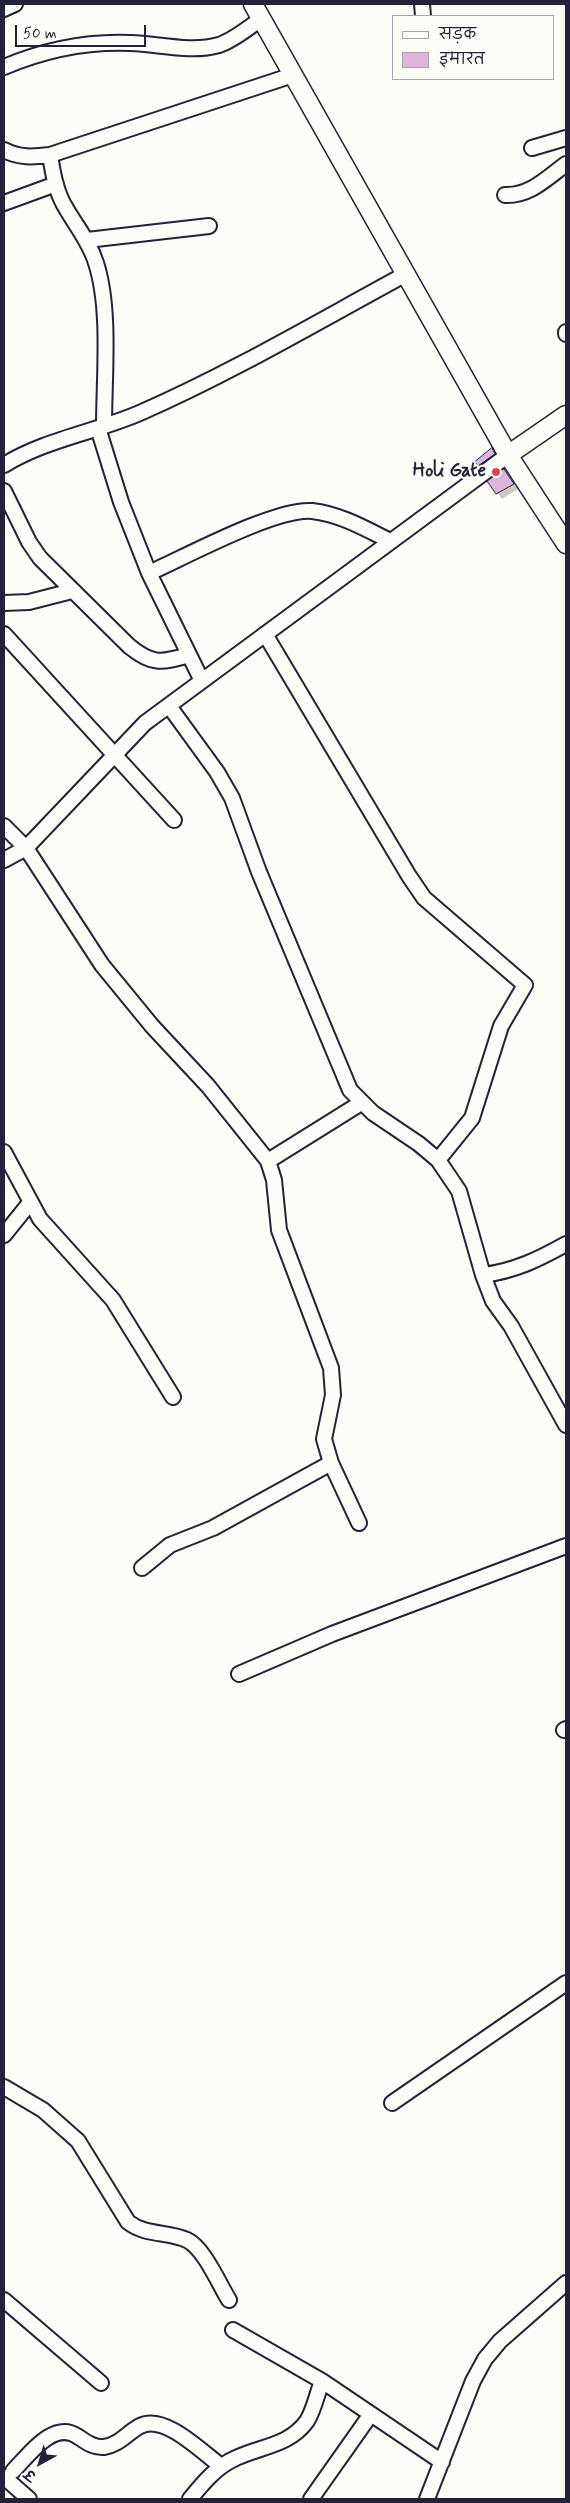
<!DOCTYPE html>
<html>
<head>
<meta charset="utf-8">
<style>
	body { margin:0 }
	#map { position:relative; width:570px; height:2503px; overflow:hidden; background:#fdfcf7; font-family:Mynerve,"Playpen Sans Deva",sans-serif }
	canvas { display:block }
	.frame { position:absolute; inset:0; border:5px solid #22223b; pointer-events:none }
	.legend { position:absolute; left:392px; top:15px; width:162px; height:65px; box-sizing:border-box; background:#fdfcf7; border:1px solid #a5a5ac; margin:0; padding:6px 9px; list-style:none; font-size:15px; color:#22223b }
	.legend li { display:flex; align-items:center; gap:10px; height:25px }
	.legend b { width:25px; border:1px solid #a5a5ac }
	.north { position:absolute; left:15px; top:2438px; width:50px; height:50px; -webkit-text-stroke:4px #fdfcf7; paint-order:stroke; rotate:219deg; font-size:14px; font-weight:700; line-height:20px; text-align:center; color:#22223b }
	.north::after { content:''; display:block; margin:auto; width:18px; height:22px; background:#22223b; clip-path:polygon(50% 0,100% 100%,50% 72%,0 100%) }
	.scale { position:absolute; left:15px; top:25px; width:131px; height:22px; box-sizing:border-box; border:2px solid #22223b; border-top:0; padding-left:6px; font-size:15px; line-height:18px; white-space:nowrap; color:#22223b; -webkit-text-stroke:4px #fdfcf7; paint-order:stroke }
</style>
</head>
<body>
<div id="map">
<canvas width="570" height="2503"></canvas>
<div class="frame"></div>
<ul class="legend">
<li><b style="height:6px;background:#fdfcf7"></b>सड़क</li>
<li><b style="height:14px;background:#dcb4dc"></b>इमारत</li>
</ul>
<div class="north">उ</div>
<div class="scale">50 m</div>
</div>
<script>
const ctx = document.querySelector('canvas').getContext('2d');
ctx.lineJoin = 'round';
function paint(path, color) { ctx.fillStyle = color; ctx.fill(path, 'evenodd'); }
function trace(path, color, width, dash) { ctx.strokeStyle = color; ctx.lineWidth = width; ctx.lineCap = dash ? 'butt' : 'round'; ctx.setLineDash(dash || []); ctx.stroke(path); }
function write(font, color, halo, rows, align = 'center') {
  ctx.font = font + ' Mynerve,sans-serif'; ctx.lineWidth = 4; ctx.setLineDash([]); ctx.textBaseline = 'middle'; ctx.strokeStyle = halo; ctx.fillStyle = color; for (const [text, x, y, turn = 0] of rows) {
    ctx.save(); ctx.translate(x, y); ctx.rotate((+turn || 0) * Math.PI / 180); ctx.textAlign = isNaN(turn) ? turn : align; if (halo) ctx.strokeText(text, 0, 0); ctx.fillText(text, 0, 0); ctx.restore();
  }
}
paint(new Path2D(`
	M492 450 499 459 484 471 477 462Z
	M504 470 518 489 502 499 489 481Z`), '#0003');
const building = new Path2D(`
	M492 448 495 454 478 466 475 462Z
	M504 469 514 484 496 494 487 481Z`);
paint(building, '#dcb4dc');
trace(building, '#22223b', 1);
const minor = new Path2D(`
	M422 4 423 16
	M4 9 15 4
	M4 67C44 50 87 41 131 43 159 44 191 53 219 45 234 40 248 28 261 19
	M532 148 566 138
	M4 150C19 158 33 157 50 155L293 75
	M50 155C53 174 56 193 67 210 77 227 90 243 96 263 111 309 104 377 104 426
	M505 195C530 196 547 178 566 164
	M4 203 56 184
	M87 240 209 226
	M566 332V334
	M98 428 121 502 149 573 202 681
	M4 465C46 439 97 432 142 412 233 372 319 321 406 274
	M4 491 29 542 40 558 129 646C152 665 161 663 189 655
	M149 573C185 557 275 508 312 511 340 514 366 529 390 541
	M4 603 29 602 72 591
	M4 634 174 820
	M265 634 409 876 424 898 525 985 501 1026 472 1118 438 1160
	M169 706 217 772 232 798 259 872 350 1090 373 1113 419 1144 438 1160 459 1191 483 1275 493 1301 511 1326 566 1425
	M4 826 26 848 102 965 152 1026 208 1086 268 1161 274 1180 279 1230 331 1368 333 1395 324 1439 331 1463 359 1523
	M4 860 26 848 145 723 508 455
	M4 1152 40 1219 113 1300 173 1397
	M268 1161 361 1103
	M4 1235 29 1204
	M483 1275C515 1271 539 1259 566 1244
	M142 1568 170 1545 213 1528 331 1463
	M239 1674 332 1634 566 1546
	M564 1730 566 1729
	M4 2087 43 2110 78 2141 128 2222C146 2236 167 2231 187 2240 204 2248 219 2284 229 2300
	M392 2103 566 1983
	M4 2300 101 2383
	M233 2330 322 2381 442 2462
	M13 2471C28 2456 53 2420 77 2436 85 2441 93 2448 104 2447 119 2445 127 2433 140 2426 164 2413 202 2452 221 2466
	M4 2477 29 2499
	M190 2499C203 2483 217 2466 236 2458 261 2446 289 2446 307 2421 314 2410 317 2394 322 2381
	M311 2499 371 2414
	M427 2499 473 2381 485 2359 500 2341 566 2283`);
const tertiary = new Path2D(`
	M253 4 508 455 566 544
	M508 455 566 415`);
trace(minor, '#22223b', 18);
trace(tertiary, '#22223b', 21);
trace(minor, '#fdfcf7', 14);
trace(tertiary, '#fdfcf7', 18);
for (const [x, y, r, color] of [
	[496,472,5,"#d1495b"]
]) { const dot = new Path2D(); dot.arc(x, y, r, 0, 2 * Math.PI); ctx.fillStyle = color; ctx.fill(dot); trace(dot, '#fdfcf7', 2); }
write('bold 19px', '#22223b', '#fdfcf7', [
	["Holi Gate",486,472]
], 'right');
</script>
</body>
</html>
